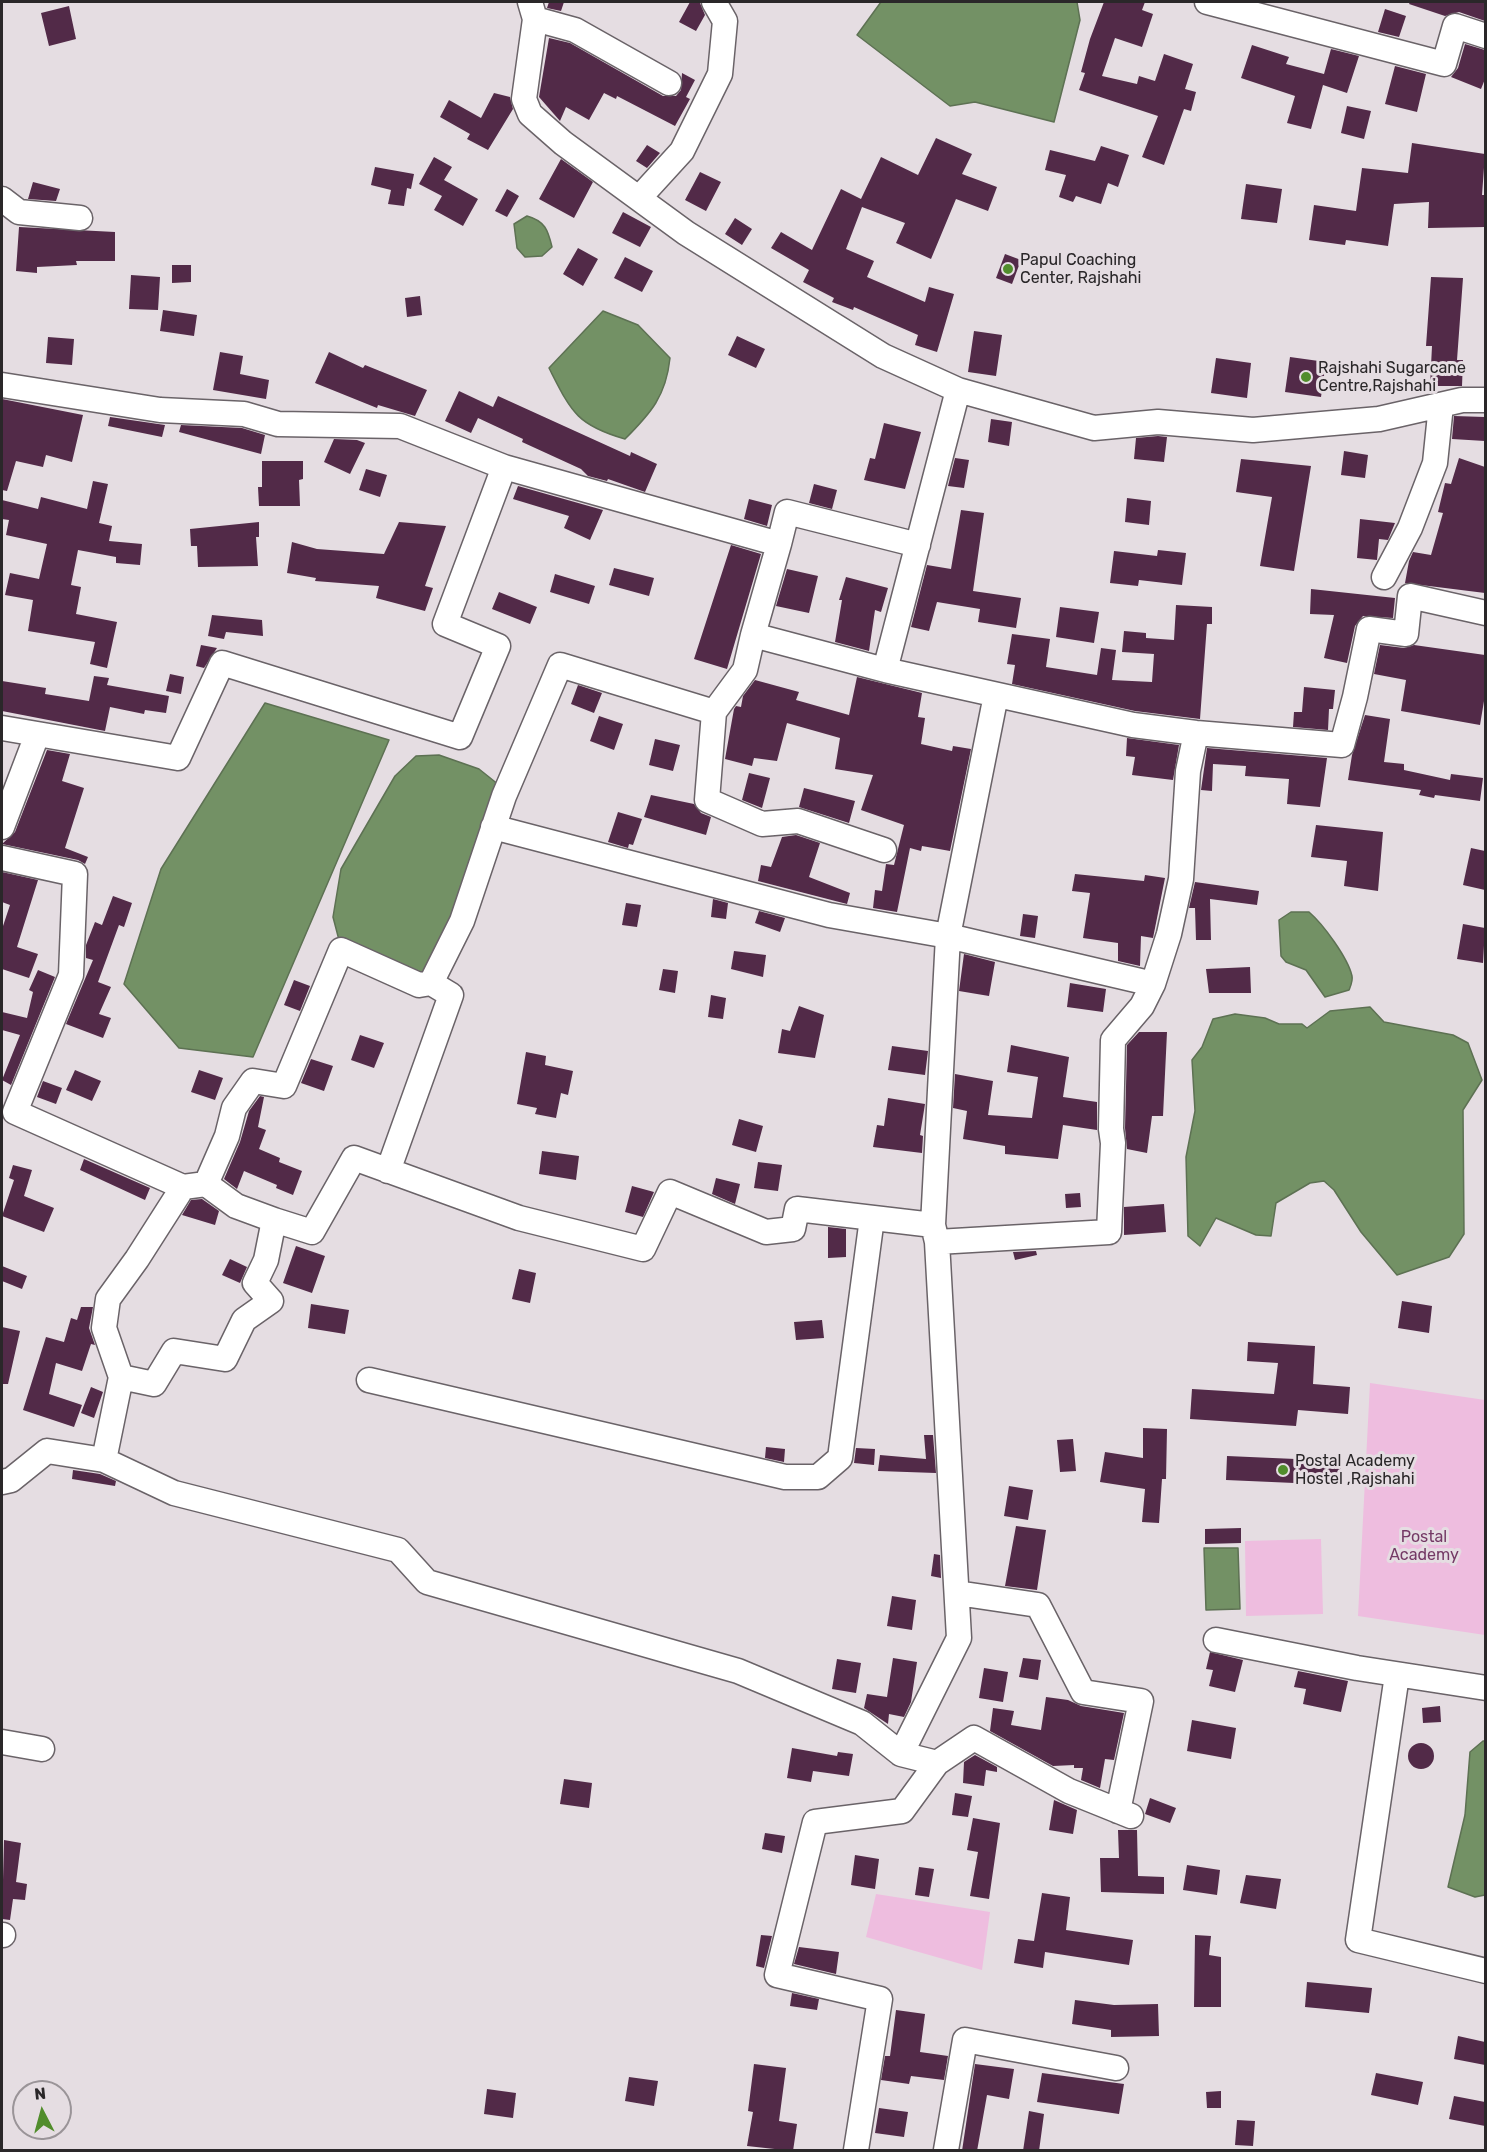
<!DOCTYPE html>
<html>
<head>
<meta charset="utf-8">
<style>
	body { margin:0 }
	#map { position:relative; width:1487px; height:2152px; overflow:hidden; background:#e5dde2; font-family:Rubik,sans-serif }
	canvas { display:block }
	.frame { position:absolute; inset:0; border:3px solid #2a2729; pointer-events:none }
	.north { position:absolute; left:12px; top:2080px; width:60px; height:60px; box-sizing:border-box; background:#e5dde2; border:2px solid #9a9498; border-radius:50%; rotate:354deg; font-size:16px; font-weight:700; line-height:24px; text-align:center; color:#2a2729 }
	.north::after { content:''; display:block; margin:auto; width:21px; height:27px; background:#518d2c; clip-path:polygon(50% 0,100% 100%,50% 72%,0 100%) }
</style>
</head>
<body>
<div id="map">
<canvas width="1487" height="2152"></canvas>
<div class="frame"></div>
<div class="north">N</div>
</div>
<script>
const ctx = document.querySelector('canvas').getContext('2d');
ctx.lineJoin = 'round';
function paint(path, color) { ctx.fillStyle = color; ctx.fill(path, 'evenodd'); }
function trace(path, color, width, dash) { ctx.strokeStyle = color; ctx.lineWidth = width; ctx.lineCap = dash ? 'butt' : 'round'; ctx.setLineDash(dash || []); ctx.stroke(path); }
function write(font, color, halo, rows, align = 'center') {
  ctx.font = font + ' Rubik,sans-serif'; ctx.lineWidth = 6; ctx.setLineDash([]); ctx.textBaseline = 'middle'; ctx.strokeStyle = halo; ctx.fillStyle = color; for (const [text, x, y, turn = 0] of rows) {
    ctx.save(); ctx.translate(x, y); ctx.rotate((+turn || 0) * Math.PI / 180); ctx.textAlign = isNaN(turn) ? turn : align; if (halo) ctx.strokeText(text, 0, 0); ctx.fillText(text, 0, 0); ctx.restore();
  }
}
paint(new Path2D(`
	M1370 1383 1485 1400V1635L1358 1616Z
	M1321 1539 1323 1614 1246 1616 1245 1541Z
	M876 1894 990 1912 982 1970 866 1937Z`), '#eebddf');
const water = new Path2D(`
	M881 2H1077L1080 20 1054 122 975 102 950 106 857 35Z
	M527 216C545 221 548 230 552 247L542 256 525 257 517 248 514 224Z
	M603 311 638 325 670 358C666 396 651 413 625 439 576 425 571 411 549 368Z
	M265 703 389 740 253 1057 179 1048 124 984 161 869Z
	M439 755 479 769 499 785 458 913 420 978 339 940 333 917 341 869 395 776 416 756Z
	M1291 912H1309C1323 924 1348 958 1352 976 1353 981 1351 985 1349 990L1325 997 1306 970 1286 962 1281 956 1279 920Z
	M1370 1007 1384 1022 1453 1035 1468 1043 1482 1080 1463 1110 1464 1234 1449 1257 1397 1275 1361 1232 1334 1190 1324 1181 1310 1183 1276 1203 1271 1236 1256 1235 1216 1218 1200 1246 1188 1236 1186 1157 1195 1111 1192 1060 1202 1047 1213 1019 1235 1014 1265 1018 1279 1024H1302L1307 1028 1330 1011Z
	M1204 1548H1238L1240 1609 1206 1610Z
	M1483 1741H1486L1485 1895 1475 1897 1448 1887 1465 1815 1470 1752Z`);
paint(water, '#739165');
trace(water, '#5d7153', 1.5);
paint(new Path2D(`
	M549 2H564L561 11 547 8Z
	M690 2 700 3 705 15 696 31 679 22Z
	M1104 2H1145L1142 10 1153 14 1142 47 1115 38 1102 76 1137 84 1139 76 1155 81 1164 54 1193 64 1185 89 1196 92 1191 111 1184 109 1164 165 1142 157 1158 116 1079 90 1085 73 1081 72 1090 39Z
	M1410 2H1485V21L1459 12 1445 16 1409 4Z
	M69 6 76 39 49 46 41 13Z
	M1385 9 1406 16 1399 37 1378 32Z
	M549 38 570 43 663 96H676L681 90 682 73 695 80 686 97 690 99 675 126 617 96 616 99 604 93 589 120 566 107 560 121 539 97Z
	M1465 44 1485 50V79L1481 89 1451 77 1458 68Z
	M1252 45 1289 57 1286 64 1324 74 1331 49 1359 56 1347 93 1323 85 1311 129 1287 123 1295 96 1241 78Z
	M1395 66 1426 74 1417 112 1385 104Z
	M494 93 510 97 513 109 488 150 467 139 470 134 440 117 449 100 481 118Z
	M1347 106 1371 111 1364 139 1341 133Z
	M936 138 972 154 962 174 997 187 988 211 956 199 931 259 896 243 905 223 862 207 846 249 874 261 867 277 925 302 929 287 954 294 937 352 915 345 918 335 854 307 853 310 832 302 834 298 803 282 809 270 771 248 781 232 812 250 841 189 861 199 881 157 918 175Z
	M1412 143 1485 154 1482 195H1485V227L1428 228 1429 202 1394 204 1388 246 1346 240 1345 245 1309 240 1314 205 1356 211 1362 168 1408 173Z
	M647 145 660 153 647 168 636 161Z
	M1101 146 1129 155 1118 187 1108 183 1101 204 1076 196 1073 202 1059 197 1066 175 1045 170 1050 150 1095 161Z
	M434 157 452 167 444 180 478 199 463 226 434 210 442 196 419 184Z
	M561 159 593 182 574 218 539 199Z
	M375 167 414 174 411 189 407 188 404 206 388 204 391 190 371 185Z
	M700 172 721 182 706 211 685 200Z
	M33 182 60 189 56 201 28 199Z
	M1246 184 1282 189 1277 223 1241 219Z
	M507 189 519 196 507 217 495 211Z
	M623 212 651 227 640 247 612 233Z
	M735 218 752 229 742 245 725 234Z
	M19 227 115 232V261H76L77 265 37 267V273L16 271Z
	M578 248 598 259 583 286 563 274Z
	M1005 254 1021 260 1012 284 996 278Z
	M625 257 653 271 642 292 614 278Z
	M172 265H191V282L172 283Z
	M131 275 160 277 158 310 129 309Z
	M1431 277 1463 278 1457 360H1463L1462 386H1430L1432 346H1426Z
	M420 296 422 315 407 317 405 298Z
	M163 310 197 315 194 336 160 331Z
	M974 331 1002 335 996 376 968 372Z
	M737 336 765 349 756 368 728 355Z
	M48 337 74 339 72 365 46 363Z
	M220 352 243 356 240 374 269 380 266 399 213 390Z
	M329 352 363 368 365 365 427 390 415 416 378 405 377 408 315 383Z
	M1290 357 1326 362 1321 397 1285 392Z
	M1216 358 1251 363 1247 398 1211 393Z
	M459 391 493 407 498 396 630 456 631 452 657 464 645 492 608 479 607 481 588 476 581 469 522 442 523 439 478 418 471 433 445 421Z
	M2 399 83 415 72 462 46 455 43 467 16 461 7 491 2 490Z
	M1454 416 1485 417V441L1452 439Z
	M110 417 165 425 162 437 108 426Z
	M991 419 1012 422 1009 446 988 442Z
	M884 423 921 432 905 489 864 480 870 458 875 459Z
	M181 425 242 428 265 435 261 454 179 432Z
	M1158 436 1167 437 1164 462 1134 459 1136 438Z
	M334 439 357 440 365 443 350 474 324 462Z
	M1344 451 1368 455 1365 478 1341 475Z
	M955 458 969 460 964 488 948 486Z
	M1459 458 1485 467V593L1405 583 1409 561 1413 552 1431 555 1443 513 1438 512 1445 483 1451 484Z
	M1241 459 1311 466 1294 571 1260 566 1272 497 1236 492Z
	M262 461H303V479L299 480 300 506H259L258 487H262Z
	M366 469 387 475 380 497 359 490Z
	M93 481 108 484 99 523 112 526 109 541 142 544 140 565 116 563V557L78 550 71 585 81 587 76 614 117 622 107 668 90 664 95 642 28 631 33 600 5 595 10 573 39 579 47 544 6 535 9 520 2 519V500L38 509 41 497 87 509Z
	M814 484 837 490 832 509 809 503Z
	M518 486 603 510 590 540 564 528 569 516 513 499Z
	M1127 498 1151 501 1149 525 1125 522Z
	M749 499 772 505 767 526 744 519Z
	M961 510 984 513 973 591 1021 598 1016 628 978 622 980 609 937 602 929 631 911 627 927 565 951 569Z
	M1360 519 1395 523 1388 540 1379 539 1377 560 1357 558Z
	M259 522V537H256L258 566 198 567 197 546H191L190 529Z
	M399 522 446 526 425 586 433 588 425 611 376 598 379 586 315 581 316 578 287 573 292 542 317 549 384 554Z
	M731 545 761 554 727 669 694 659Z
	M1158 550 1186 553 1182 585 1139 580 1138 586 1110 583 1114 551 1157 556Z
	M614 568 654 578 649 596 609 585Z
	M787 569 818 576 809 613 776 606Z
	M555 574 595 586 589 604 550 592Z
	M846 577 888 588 881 612 875 610 869 651 835 642 842 600H839Z
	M1311 589 1395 598 1393 618 1363 616 1355 626 1347 663 1324 658 1334 615 1310 614Z
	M499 592 537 607 530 624 492 609Z
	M1176 605 1212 607V624H1207L1200 719 1135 711 1012 684 1015 665 1007 664 1012 634 1050 639 1046 667 1097 675 1101 648 1116 650 1112 680 1152 682 1154 654 1122 652 1124 631 1146 633V638L1174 640Z
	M1060 607 1099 612 1094 643 1056 637Z
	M212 615 262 620 263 636 226 632 224 639 208 636Z
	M201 645 217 648 204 668 196 666Z
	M1380 645 1404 648 1414 645 1485 655V695L1480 725 1401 711 1406 680 1374 674Z
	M170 674 184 677 181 694 166 691Z
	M94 676 109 678 107 685 169 696 166 713 145 710 144 714 110 707 105 731 2 711V681L46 688 45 694 89 701Z
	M857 677 922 693 918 717 925 718 921 744 952 751 953 746 971 749 950 851 922 846 921 851 910 848 897 912 873 908 875 890 882 891 886 864 894 865 904 825 861 810 873 775 835 769 840 738 787 723 777 761 754 758 752 766 725 759 734 709 736 706 741 707 743 696 755 680 799 692 796 700 849 715Z
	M578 685 602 693 594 713 571 704Z
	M1304 687 1335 690 1333 709H1329L1328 730 1293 727 1294 712H1302Z
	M1365 715 1390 719 1384 762 1404 764V770L1450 780 1451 774 1483 778 1480 801 1435 795 1434 798 1419 795 1421 790 1348 780 1352 755Z
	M599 716 623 724 614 750 590 741Z
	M1127 738 1179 745 1173 780 1132 775 1135 757 1126 756Z
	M655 739 680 745 673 771 649 765Z
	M1207 748 1327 758 1320 807 1287 804 1289 779 1245 776 1246 766 1213 764 1212 791 1201 790Z
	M47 750 70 754 62 781 84 788 65 848 88 857 85 864 78 860 2 844 15 832Z
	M749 773 770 778 762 808 742 800Z
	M804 788 855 801 849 823 799 807Z
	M651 795 694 804 701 813 711 817 706 835 644 817Z
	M618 812 642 819 633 845 629 844 628 848 608 842Z
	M1316 825 1383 832 1378 891 1344 886 1347 861 1311 857Z
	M796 835 820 843 809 877 850 893 847 904 758 881 761 865 771 867 782 837Z
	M1471 848 1485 851V890L1463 885Z
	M2 872 38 880 17 947 38 954 29 978 2 969V929L10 905 2 902Z
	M1075 874 1144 881 1145 875 1165 878 1153 938 1141 936 1140 966 1118 961V943L1083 938 1090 893 1072 891Z
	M1195 882 1259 891 1257 905 1210 899 1211 940H1196L1195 908H1189Z
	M113 896 132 903 124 927 119 925 98 982 111 987 99 1014 111 1018 103 1038 66 1024 93 960 86 958V945L95 922 102 925Z
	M713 899 728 903 726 919 711 917Z
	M626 903 641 905 637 927 622 925Z
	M759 911 785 918 780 932 755 923Z
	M1023 914 1038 916 1035 938 1020 936Z
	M1463 924 1485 928 1483 963 1457 959Z
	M734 951 766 955 763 977 731 969Z
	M964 954 995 962 989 996 959 991Z
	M1250 967 1251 993H1209L1206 969Z
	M663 969 678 971 675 993 659 990Z
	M38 970 55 977 11 1085 2 1080 20 1035 2 1030V1012L27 1018 33 992 29 990Z
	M294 980 310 986 300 1011 284 1005Z
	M1070 983 1106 989 1103 1012 1067 1007Z
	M711 995 726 998 723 1019 708 1017Z
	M799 1006 824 1015 815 1058 778 1053 782 1029 790 1031Z
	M1139 1032H1167L1163 1116H1152L1147 1153 1127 1149 1125 1128 1127 1045Z
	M360 1035 384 1043 374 1068 351 1060Z
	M1011 1045 1069 1057 1063 1097 1097 1102V1130L1063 1125 1058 1159 1005 1154V1146L963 1139 967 1111 953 1108 955 1074 993 1081 988 1115 1032 1118 1038 1077 1007 1072Z
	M892 1046 928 1051 925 1075 888 1070Z
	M526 1052 546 1056 545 1065 573 1071 568 1095 561 1093 556 1118 535 1114 537 1108 517 1104Z
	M311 1059 333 1066 324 1091 301 1083Z
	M75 1070 101 1081 92 1101 66 1090Z
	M199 1070 223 1078 215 1100 191 1092Z
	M43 1081 62 1088 56 1104 37 1097Z
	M260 1096 264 1097 258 1127 266 1130 259 1149 280 1158 279 1162 302 1171 293 1195 276 1188 277 1185 244 1171 237 1189 224 1179 240 1142 249 1111Z
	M888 1098 925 1104 920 1135 923 1136 922 1153 873 1147 877 1125 884 1126Z
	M739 1119 763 1126 756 1152 732 1145Z
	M542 1151 579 1156 576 1180 539 1174Z
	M84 1159 150 1188 145 1200 80 1170Z
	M758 1162 782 1165 778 1191 754 1188Z
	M13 1165 32 1170 24 1196 54 1208 44 1232 2 1216 14 1180 9 1178Z
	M716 1178 740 1184 735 1204 712 1194Z
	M632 1186 654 1192 643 1217 625 1212Z
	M1080 1193 1081 1207 1066 1208 1065 1194Z
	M202 1199 219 1211 215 1225 182 1215 191 1200Z
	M1164 1204 1166 1232 1124 1235V1207Z
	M828 1227 846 1229V1257L828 1258Z
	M296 1246 325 1256 312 1293 283 1283Z
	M1036 1251 1037 1255 1015 1260 1013 1252Z
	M230 1259 247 1267 240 1283 222 1275Z
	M2 1266 27 1276 22 1289 2 1281Z
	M519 1269 536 1273 530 1303 512 1299Z
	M1402 1301 1432 1306 1429 1333 1398 1328Z
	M311 1304 349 1310 345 1334 308 1328Z
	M81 1307H93L89 1328 95 1345 91 1344 82 1371 56 1363 49 1394 82 1405 74 1427 23 1410 46 1337 64 1342 71 1318 77 1320Z
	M822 1320 824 1338 796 1340 794 1322Z
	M2 1327 20 1331 8 1384H2Z
	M1248 1342 1315 1346 1313 1384 1350 1387 1348 1414 1298 1410 1296 1426 1190 1419 1192 1389 1274 1394 1278 1363 1247 1361Z
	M91 1387 103 1392 94 1418 81 1413Z
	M1143 1428 1167 1429 1166 1479H1162L1159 1523 1142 1522 1145 1489 1100 1482 1105 1452 1143 1458Z
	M924 1435H933L936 1473 878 1471 880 1455 926 1459Z
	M1073 1439 1076 1471 1060 1472 1057 1440Z
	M766 1447 785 1449 784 1462 765 1458Z
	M856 1448 875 1449 874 1465 854 1463Z
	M1227 1456 1341 1461 1340 1485 1226 1480Z
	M73 1470 100 1474 116 1481 115 1486 72 1479Z
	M1009 1486 1033 1490 1028 1520 1004 1516Z
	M1016 1526 1046 1530 1037 1590 1005 1586Z
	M1241 1528V1543L1205 1544V1529Z
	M934 1554 940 1555 941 1578 931 1576Z
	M892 1596 916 1600 912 1630 887 1626Z
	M1210 1652 1243 1660 1235 1692 1209 1686 1213 1670 1206 1669Z
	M893 1658 917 1662 911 1702 904 1717 889 1714 888 1724 864 1708 867 1694 887 1697Z
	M1023 1658 1041 1660 1038 1680 1019 1677Z
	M837 1659 861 1663 856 1693 832 1689Z
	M984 1668 1008 1672 1003 1702 979 1698Z
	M1298 1671 1348 1681 1341 1712 1303 1704 1306 1689 1294 1687Z
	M1046 1697 1068 1700 1081 1706 1124 1713 1114 1760 1105 1759 1100 1788 1081 1780 1083 1768H1074V1765L1053 1766 990 1731 993 1708 1014 1711 1011 1725 1041 1730Z
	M1440 1706 1441 1722 1423 1723 1422 1708Z
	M1192 1720 1236 1728 1231 1759 1187 1751Z
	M1408 1756a13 13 0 1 1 26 0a13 13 0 1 1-26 0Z
	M792 1748 837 1756 838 1752 853 1754 849 1776 813 1771 811 1782 787 1778Z
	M975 1755 997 1767V1772L986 1770 984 1786 963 1783 964 1762Z
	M564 1779 592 1783 589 1808 560 1804Z
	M955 1793 972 1796 968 1817 952 1815Z
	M1150 1798 1176 1808 1170 1823 1145 1814Z
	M1054 1800 1077 1810 1073 1834 1049 1830Z
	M973 1818 1000 1823 989 1899 970 1896 978 1852 967 1850Z
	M1118 1830H1137L1138 1876 1164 1877V1894L1101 1892 1100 1858H1119Z
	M765 1833 785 1836 782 1853 762 1849Z
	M4 1840 21 1843 16 1882 27 1884 25 1900 13 1899 10 1920 2 1919Z
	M855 1855 879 1859 875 1889 851 1885Z
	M1187 1865 1220 1870 1217 1895 1183 1890Z
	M919 1867 934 1869 929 1897 915 1895Z
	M1246 1875 1281 1879 1276 1909 1240 1903Z
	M1042 1893 1070 1897 1066 1930 1133 1940 1129 1965 1045 1952 1043 1968 1014 1963 1018 1939 1034 1941Z
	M761 1935 772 1936 764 1968 756 1966Z
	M1195 1935 1211 1936 1209 1955 1221 1957V2007H1194Z
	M799 1947 839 1952 836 1974 794 1964Z
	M1307 1982 1372 1988 1369 2013 1305 2007Z
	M792 1993 819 1999 817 2010 790 2006Z
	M1075 2000 1114 2005 1158 2004 1159 2036 1111 2037V2030L1072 2024Z
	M896 2010 925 2014 920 2052 948 2056 944 2080 911 2076 909 2084 881 2080 885 2056H890Z
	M1458 2036 1485 2042V2065L1454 2059Z
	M754 2064 786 2068 779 2121 797 2124 793 2151 747 2146 753 2112 748 2111Z
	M975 2064 1014 2069 1009 2099 987 2095 977 2151H962Z
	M1042 2073 1124 2084 1119 2114 1037 2102Z
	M1376 2073 1423 2082 1418 2105 1371 2095Z
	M629 2077 658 2081 654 2106 625 2101Z
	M487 2089 516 2093 513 2118 484 2114Z
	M1221 2091V2108H1207L1206 2092Z
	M1454 2096 1485 2102V2126L1449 2119Z
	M879 2108 908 2112 904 2137 875 2133Z
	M1029 2111 1044 2114 1039 2151H1023Z
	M1237 2120 1255 2121 1253 2146 1235 2145Z`), '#522a48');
const minor = new Path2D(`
	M530 2 535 19 524 99 530 114 563 143 686 233 883 356 958 390 1094 428 1158 422 1253 430 1379 419 1462 400H1486
	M1207 2 1444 64 1455 26 1486 36
	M535 19 575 30 669 83
	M640 197 682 151 720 74 725 21 714 2
	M2 199 19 212 80 218
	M2 385 160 410 244 414 278 424 400 426 504 467
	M958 390 885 670 1133 725 1196 733 1342 745 1355 697 1369 629 1406 634 1410 596 1486 613
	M1384 577 1410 528 1435 463 1441 405
	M753 635 779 544
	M996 695 948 936 1153 984
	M714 712 707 800 762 824 798 821 884 850
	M2 728 178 758 222 663 460 737 498 646 445 624 504 467 779 544 787 512 918 545
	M2 827 37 735
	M493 827 829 915 948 936 933 1225
	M2 858 75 874 71 975 15 1112 183 1187 206 1184 227 1136 234 1108 253 1081 284 1086 341 950 419 985 431 983 451 995 388 1171
	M431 983 462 921 504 796 560 665 714 712 745 670 753 635 885 670
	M274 1220 312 1232 354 1158 519 1218 643 1249 670 1192 766 1232 793 1229 797 1209 933 1225 937 1242 1109 1232 1113 1143 1111 1129 1113 1040 1142 1006 1153 984 1169 934 1181 879 1188 771 1196 733
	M121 1377 104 1328 108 1299 137 1259 183 1187
	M369 1380 785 1477H818L840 1458 872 1218
	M104 1460 174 1493 398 1550 427 1582 738 1671 862 1723 901 1754 937 1763 974 1738 1069 1791 1131 1816
	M2 1482 11 1480 47 1451 104 1460 121 1377 154 1384 174 1351 225 1359 244 1320 271 1301 255 1283 266 1260 274 1220 236 1206 206 1184
	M957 1593 1038 1605 1083 1692 1141 1701 1118 1811
	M1216 1640 1357 1668 1486 1688
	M1397 1675 1358 1940 1486 1971
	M2 1742 42 1749
	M901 1754 959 1638 937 1242
	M2 1935H3
	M856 2150 880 1999 777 1975 815 1822 902 1811 937 1763
	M946 2150 965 2040 1116 2068`);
trace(minor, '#6a6368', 27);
trace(minor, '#fff', 24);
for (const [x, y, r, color] of [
	[1008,269,6,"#518d2c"],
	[1306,377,6,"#518d2c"],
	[1283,1470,6,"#518d2c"]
]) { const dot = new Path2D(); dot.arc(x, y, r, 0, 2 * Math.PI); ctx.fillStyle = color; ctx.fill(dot); trace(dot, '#e5dde2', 2); }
write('16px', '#2a2729', '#e5dde2', [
	["Papul Coaching",1020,260],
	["Center, Rajshahi",1020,278],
	["Rajshahi Sugarcane",1318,368],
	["Centre,Rajshahi",1318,386],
	["Postal Academy",1295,1461],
	["Hostel ,Rajshahi",1295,1479]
], 'left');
write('16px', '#743965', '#e5dde2', [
	["Postal",1424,1537],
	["Academy",1424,1555]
]);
</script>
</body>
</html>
